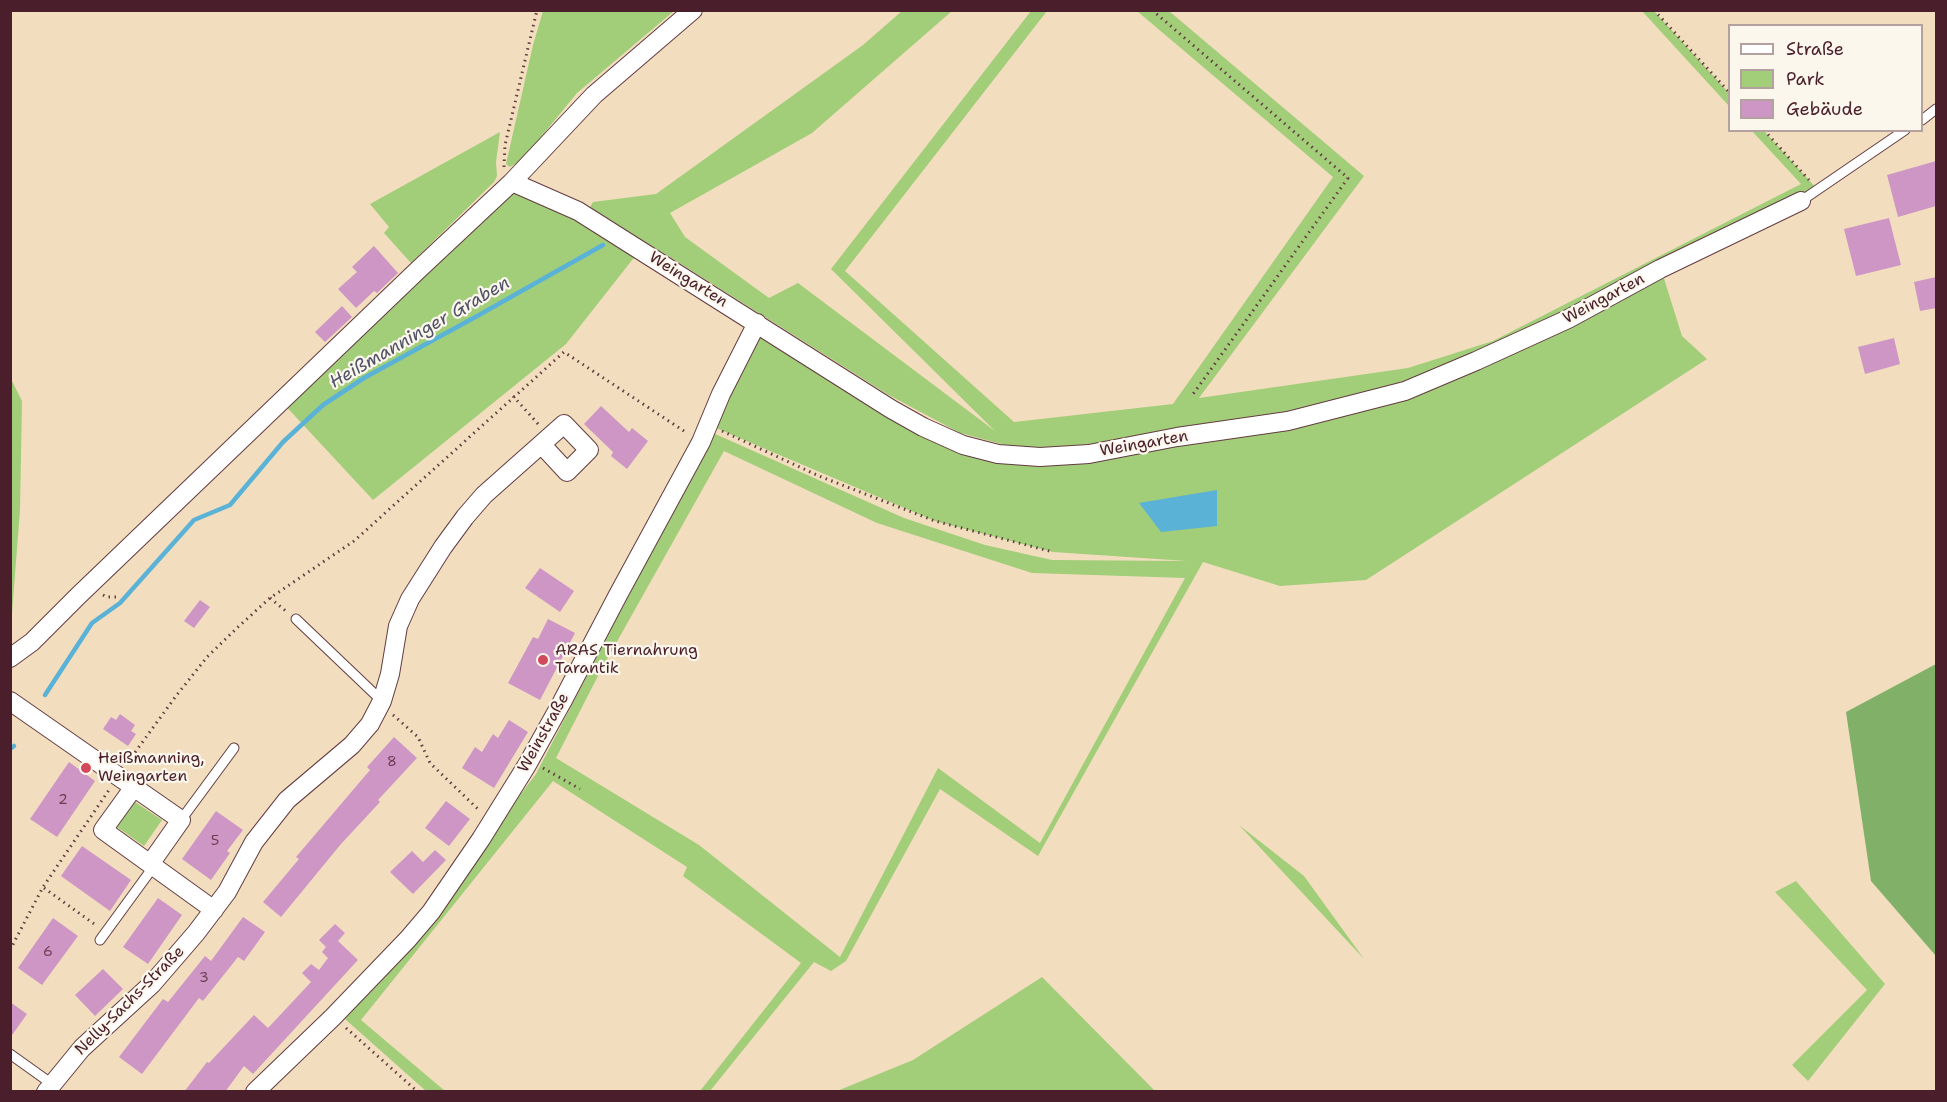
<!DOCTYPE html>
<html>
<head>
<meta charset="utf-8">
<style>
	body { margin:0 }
	#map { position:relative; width:1947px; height:1102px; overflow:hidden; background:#f2debf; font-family:"Shantell Sans",sans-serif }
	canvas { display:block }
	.frame { position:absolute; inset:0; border:12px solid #4a1f2b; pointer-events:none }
	.legend { position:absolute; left:1728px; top:24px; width:195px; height:108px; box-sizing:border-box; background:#fbf7ec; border:2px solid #b4a19f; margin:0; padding:8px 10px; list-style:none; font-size:18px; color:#4a1f2b }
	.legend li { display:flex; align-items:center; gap:12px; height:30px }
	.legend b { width:30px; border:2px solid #b4a19f }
</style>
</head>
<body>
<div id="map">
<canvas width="1947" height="1102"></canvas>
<div class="frame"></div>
<ul class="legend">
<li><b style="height:8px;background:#fff"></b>Straße</li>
<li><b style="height:16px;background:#a2cd79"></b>Park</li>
<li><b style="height:16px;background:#cd96c5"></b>Gebäude</li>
</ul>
</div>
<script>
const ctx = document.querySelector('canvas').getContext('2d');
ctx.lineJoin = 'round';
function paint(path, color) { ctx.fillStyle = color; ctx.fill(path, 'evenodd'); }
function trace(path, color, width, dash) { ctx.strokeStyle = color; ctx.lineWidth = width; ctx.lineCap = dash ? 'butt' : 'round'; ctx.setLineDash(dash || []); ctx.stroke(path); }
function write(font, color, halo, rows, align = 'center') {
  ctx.font = font + ' "Shantell Sans",sans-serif'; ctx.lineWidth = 4.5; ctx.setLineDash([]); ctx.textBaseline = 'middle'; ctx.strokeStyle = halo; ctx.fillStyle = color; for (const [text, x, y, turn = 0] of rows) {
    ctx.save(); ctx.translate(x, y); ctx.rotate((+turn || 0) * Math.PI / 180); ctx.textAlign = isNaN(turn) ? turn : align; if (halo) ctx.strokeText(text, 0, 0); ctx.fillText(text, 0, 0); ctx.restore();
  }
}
paint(new Path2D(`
	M543 11H674L577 93 522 160 510 167 506 164 533 45Z
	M902 11H952L812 133 670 213 685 237 769 298 798 283 995 431 831 269 1031 11H1047L845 271 1014 422 1173 404 1333 177 1137 11H1169L1364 176 1199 398 1408 368 1493 341 1801 184 1752 131H1764L1818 190 1661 269 1682 336 1707 359 1366 580 1280 586 1203 562 1038 856 940 789 846 961 831 971 814 962 710 1091H700L801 963 683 876 687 867 553 781 361 1020 445 1091H426L345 1019 431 912 536 774 713 433 904 518 985 545 1052 560 1187 561 1053 552 935 521 709 425 757 323 963 445 1040 457 1288 421 1028 451 960 433 887 394 670 257 589 209 593 202 656 194 863 45ZM724 451 877 523 1032 573 1185 578 1040 843 938 768 840 957 699 845 556 758 601 670Z
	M1642 11H1654L1729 93V106Z
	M500 132 496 162 497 176 494 182 411 263 384 233 389 227 370 204Z
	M512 182 640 250 566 344 373 500 281 401Z
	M11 379 22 401 20 510 11 626Z
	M135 802 162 820 144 846 117 827Z
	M1239 825 1304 876 1364 959Z
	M1796 881 1885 984 1808 1081 1792 1065 1867 990 1775 892Z
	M1042 977 1155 1091H837L913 1060Z`), '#a2cd79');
paint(new Path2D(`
	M1936 664V663V956L1871 881 1846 712Z`), '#81b069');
paint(new Path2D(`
	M1217 490V526L1161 532 1139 503Z`), '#5ab2d7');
trace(new Path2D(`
	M45 695 92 623 120 603 194 520 230 505 283 442 323 405 364 378 479 315 603 245
	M10 749 14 746`), '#5ab2d7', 4.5);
paint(new Path2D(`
	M1936 161V206L1898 217 1887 175Z
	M1889 218 1901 265 1856 276 1844 229Z
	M374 246 398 273 377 293 374 291 356 308 338 289 357 272 352 267Z
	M1936 277V308L1920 311 1914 282Z
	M342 306 352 317 325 342 315 332Z
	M1894 338 1900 364 1865 374 1858 347Z
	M601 406 629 432 632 428 648 441 627 469 611 456 613 452 584 424Z
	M540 568 574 591 560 612 525 588Z
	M200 600 210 607 194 628 184 621Z
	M548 619 575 633 540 700 508 683 533 637 538 639Z
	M120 714 135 725 131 731 136 734 128 746 103 729 111 717 116 720Z
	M509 720 528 732 494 788 462 768 475 747 482 752 493 734 498 738Z
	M394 737 417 758 378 800 380 802 341 844 281 917 263 902 299 859 296 857 370 770 367 767Z
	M69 762 95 781 57 837 30 819Z
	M446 801 470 819 449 846 425 828Z
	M216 811 243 830 227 851 230 853 211 880 182 859Z
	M82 846 131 880 110 911 61 876Z
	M435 850 446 860 413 894 390 872 412 851 423 862Z
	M158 898 182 915 148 964 123 947Z
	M243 917 265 932 244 961 238 957 203 1001 199 998 142 1074 119 1057 163 999 168 1002 205 956 211 961Z
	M53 918 78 936 42 985 18 968Z
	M335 924 345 933 338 941 358 960 253 1074 244 1066 225 1092H184L207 1062 209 1063 254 1015 268 1028 311 982 302 973 311 964 319 970 328 958 322 952 326 947 319 940Z
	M103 969 123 989 95 1016 75 995Z
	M10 1002 27 1014 10 1038Z`), '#cd96c5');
const lane = new Path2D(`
	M1922 120 1936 109
	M1801 201 1905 130
	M296 619 382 701
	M181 820 234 748
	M100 940 154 866
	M10 1054 52 1084`);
const street = new Path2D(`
	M512 182 578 211 891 409 923 427 963 445 998 454 1040 457 1089 454 1177 437 1288 421 1405 391 1476 361 1568 319 1660 269 1801 201
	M10 658 32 642 78 596 418 270 512 182 594 95 693 10
	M10 701 181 820 150 864
	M134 787 103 830 214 910
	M46 1092 82 1048 152 984 196 933 227 892 254 842 287 800 352 745 370 724 382 701 390 674 398 626 410 599 443 547 465 517 484 495 564 424 589 450 567 472 542 445
	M255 1092 333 1017 408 939 431 912 481 839 527 765 562 702 618 595 701 442 721 394 757 323`);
trace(lane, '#633c41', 11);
trace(street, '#633c41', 20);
trace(new Path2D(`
	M1152 10 1348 178 1191 397
	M1654 10 1730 93
	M1764 130 1809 180
	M504 167 505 145 537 10
	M513 396 539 425
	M722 431 819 476 935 521 1053 552
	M103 595 107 597H119
	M270 598 287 612
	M393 715 418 737 430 763 480 811
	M128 762 176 696 207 657 239 626 270 598 354 541 564 352 687 433
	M543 768 580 789
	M44 888 97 926
	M10 950 43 887 109 790
	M346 1028 418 1092`), '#633c41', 3, [1.5, 4.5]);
trace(lane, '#fff', 9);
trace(street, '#fff', 18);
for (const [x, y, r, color] of [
	[543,660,6,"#d1495b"],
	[86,768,6,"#d1495b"]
]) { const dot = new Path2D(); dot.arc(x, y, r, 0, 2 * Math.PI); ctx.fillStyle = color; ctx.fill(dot); trace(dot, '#fbf7ec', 2); }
write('14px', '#6b3d52', null, [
	["8",392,762],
	["2",63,800],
	["5",215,841],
	["6",48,952],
	["3",204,978]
]);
write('16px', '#4a1f2b', '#fbf7ec', [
	["Weingarten",688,280,32],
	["Weingarten",1604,299,-28],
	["Weingarten",1144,444,-10],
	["Weinstraße",544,733,-61],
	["Nelly-Sachs-Straße",130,1001,-45]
]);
write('16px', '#4a1f2b', '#fbf7ec', [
	["ARAS Tiernahrung",555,651],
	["Tarantik",555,669],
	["Heißmanning,",98,759],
	["Weingarten",98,777]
], 'left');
write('italic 18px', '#505267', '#fbf7ec', [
	["Heißmanninger Graben",420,333,-30]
]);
</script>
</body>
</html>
